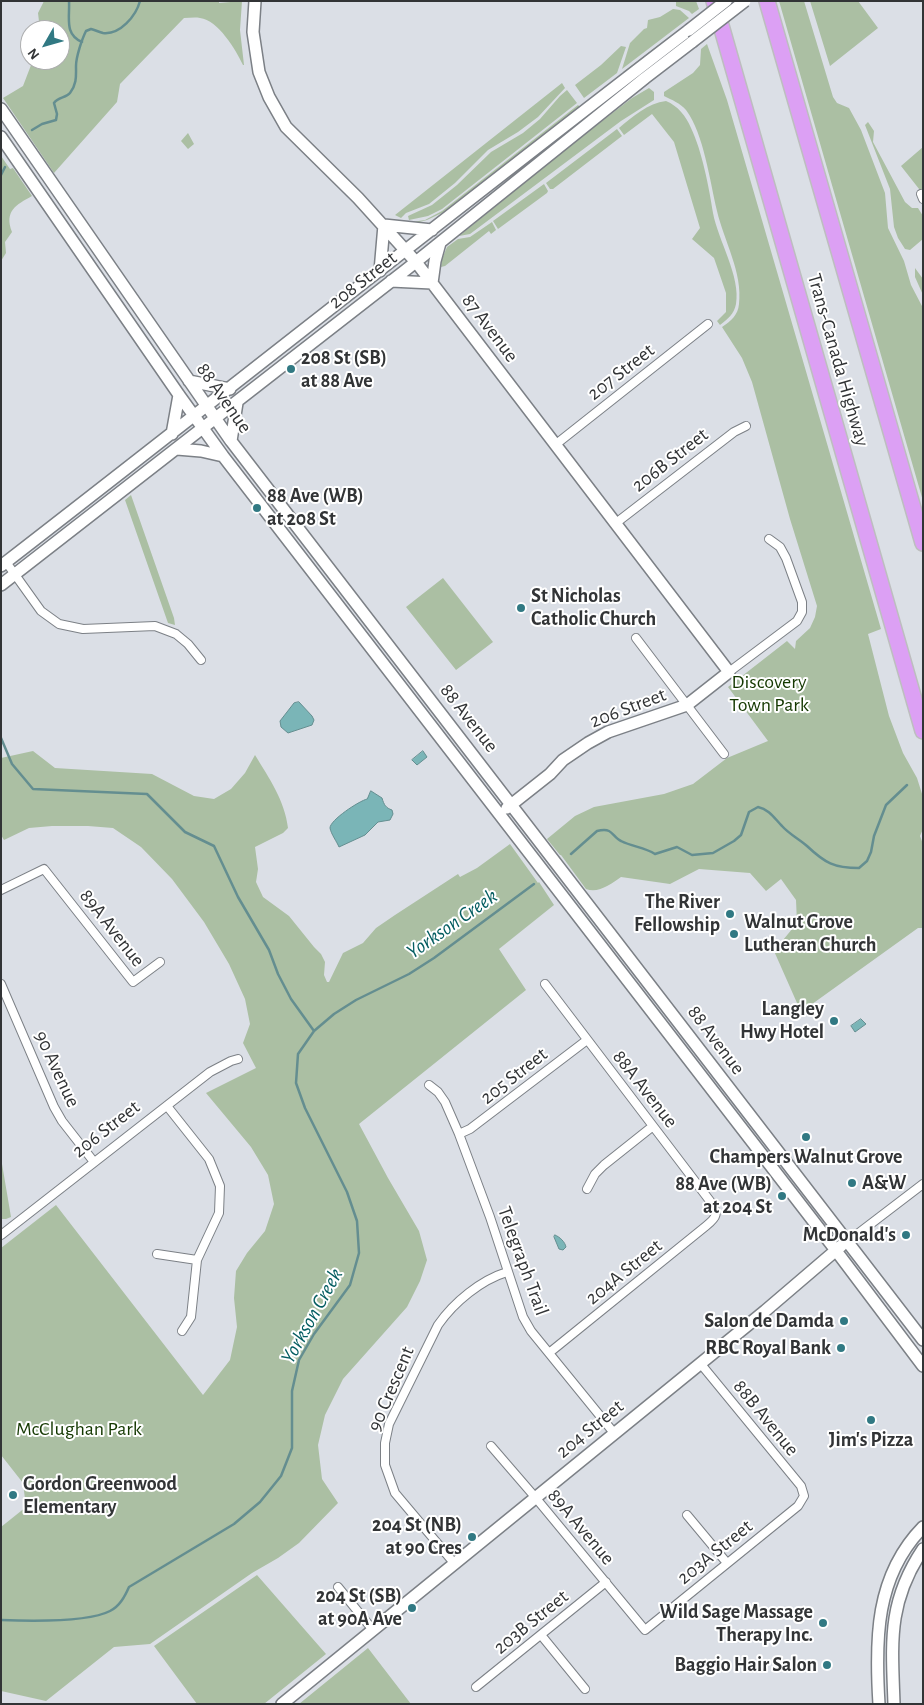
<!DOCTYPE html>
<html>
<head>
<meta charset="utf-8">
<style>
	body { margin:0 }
	#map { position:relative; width:924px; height:1705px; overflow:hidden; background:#dbdfe6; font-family:"Alegreya Sans",sans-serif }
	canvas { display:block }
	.frame { position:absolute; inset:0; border:2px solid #323436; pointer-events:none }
	.north { position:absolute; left:20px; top:20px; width:50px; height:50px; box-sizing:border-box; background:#fff; border:1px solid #adaeaf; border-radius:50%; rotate:232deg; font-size:14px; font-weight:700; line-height:20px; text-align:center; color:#323436 }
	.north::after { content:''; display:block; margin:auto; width:18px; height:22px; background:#317983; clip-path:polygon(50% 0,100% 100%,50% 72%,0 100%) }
</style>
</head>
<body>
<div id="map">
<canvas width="924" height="1705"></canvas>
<div class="frame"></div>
<div class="north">N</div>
</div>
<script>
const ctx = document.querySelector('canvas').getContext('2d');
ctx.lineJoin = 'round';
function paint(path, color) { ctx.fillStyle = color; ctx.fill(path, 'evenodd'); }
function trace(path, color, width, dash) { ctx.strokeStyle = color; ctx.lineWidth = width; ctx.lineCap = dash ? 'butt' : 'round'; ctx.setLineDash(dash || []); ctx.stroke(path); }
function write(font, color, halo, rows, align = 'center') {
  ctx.font = font + ' "Alegreya Sans",sans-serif'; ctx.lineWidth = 4; ctx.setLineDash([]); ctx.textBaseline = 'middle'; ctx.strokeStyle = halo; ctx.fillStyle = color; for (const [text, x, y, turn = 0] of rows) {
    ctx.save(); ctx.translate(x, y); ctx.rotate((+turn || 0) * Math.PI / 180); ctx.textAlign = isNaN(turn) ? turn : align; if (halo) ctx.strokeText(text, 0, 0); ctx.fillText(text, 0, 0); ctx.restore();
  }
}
paint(new Path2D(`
	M44 1H219V3L242 1 240 30 244 65H243C236 50 218 20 200 18 195 17 189 18 184 18L120 84 117 102 54 173 3 98 23 86 33 60H60V30H40L38 13Z
	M676 1H696L699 9 692 14 689 11 676 6Z
	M779 1H804L833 97 837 103 849 108 861 130 885 193 888 228 904 261 911 285 923 308V501Z
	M810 1H858L878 28 830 66Z
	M673 9 680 10 689 18 622 69 630 43 644 29 647 28 648 20 660 17Z
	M678 30 624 73 623 72Z
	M707 44 727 100 881 629 868 634 889 716 903 753 917 778 923 797V829L920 836 923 844V928H918L801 1012 774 951 797 923 796 900 781 879 766 891 750 873 699 869 670 884 621 877C611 884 598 894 586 889L561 855H560L547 839 575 816 594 807 664 794 693 784 727 758 768 741 728 687 787 641 795 649 796 641 810 628 815 617 817 606 790 519 752 382 742 358 722 327C731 321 738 315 739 304 743 273 724 241 717 211 710 182 704 134 686 110 680 103 672 100 664 96V92L693 73 700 65 701 49Z
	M621 46 626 47 617 73 584 98 575 85 601 65Z
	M562 83 565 88 538 117 518 132 488 150 455 183 429 204 406 213 401 218 395 215Z
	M649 88 654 92V100L621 121 470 234 459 236 576 141 632 98Z
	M567 90 577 103 442 209 428 216 409 220 408 216 432 205 457 185 491 152 523 133 540 119 560 96Z
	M666 101C678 106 686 116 691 128 702 151 709 187 713 213 718 240 741 277 736 304 734 314 728 319 720 325L717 321 726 312V293L714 258 692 239 700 228 674 142 652 114 624 135 619 128C632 117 648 103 666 101Z
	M578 105 580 107 444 212 427 220 412 224V222L425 220 442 211Z
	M868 122 874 131 873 142 905 202 912 208H918L923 216V239L910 250 905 249 898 238 894 227 890 189 865 125Z
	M617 129 622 136 553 189H550L546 183Z
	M188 133 194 144 188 149 181 141Z
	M923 147V194L901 166Z
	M1 156 10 169 13 168 32 196C16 205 4 211 12 232L5 242 6 253 1 261Z
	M544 184 548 191 547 193 498 229 493 221Z
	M492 222 496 230 491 234 489 231 445 266 441 267 442 259 447 247 458 239 470 237Z
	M915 268 923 279V295L915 277Z
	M131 495 174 618 175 625 168 623 125 500Z
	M443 578 493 642 456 670 406 607Z
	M33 751 55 768 152 774 194 796 214 799 231 789 245 773 255 755C269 778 285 801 288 828L283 833 255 847 258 869 256 882 263 897 289 916 314 947 321 954 325 962 324 975 327 982H329L343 953 363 943 376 928 395 915 458 874 460 877 477 868 510 844 538 883 539 882 554 905 499 949 526 990 359 1124 388 1178 419 1231 427 1260 420 1281 407 1307 343 1379 325 1415 318 1445 322 1479 338 1503 299 1543 278 1558 252 1573 150 1644 114 1647 46 1701 1 1691V1527L26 1507 23 1483 1 1455V1248L56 1205 203 1395 230 1360 237 1327 234 1298 236 1271 247 1253 265 1231 274 1204 268 1175 251 1147 206 1093 256 1068 243 1043 250 1024 245 999 229 964 204 922 172 879 141 847 113 828 88 826H52L29 828 4 840 1 835V758Z
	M1 1158 11 1217 6 1219H1Z
	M257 1575 326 1654 264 1704H197L154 1646Z
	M368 1648 411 1704H299Z`), '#abbfa3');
const water = new Path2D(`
	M299 702 312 716 314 720 312 725 288 733 281 727 280 721 294 703Z
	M423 751 427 757 417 765 412 760Z
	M371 791 382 798C384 805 386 808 392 810L393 814 390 820 378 822 365 835 339 847C337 842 331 834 330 828 330 820 359 801 367 799Z
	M861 1019 866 1024 855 1032 851 1026Z
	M555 1235C560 1237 565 1242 566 1247L563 1250 559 1249 554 1237Z`);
paint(water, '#7ab5b7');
trace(water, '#648e90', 1);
trace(new Path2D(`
	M69 1C70 18 64 34 82 42
	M32 130 42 124 56 120 57 114 54 103C58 97 66 98 70 93 77 84 76 76 76 66 76 57 82 39 86 31L91 29C95 30 99 32 103 33 120 35 136 16 140 1
	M1 175 5 167
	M1 738 12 764 33 789 147 794 185 832 214 846 238 897 269 950 278 974 291 999 314 1031
	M571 854 597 831C601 830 605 829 609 831 613 833 616 839 621 841 633 847 644 847 655 854L677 847 692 855 713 853 734 841 741 835 749 812 758 807C769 809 775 819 782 826 789 834 799 839 807 846 825 863 834 868 859 868L867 861 871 852 874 836 886 805 907 785
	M1 1620C28 1621 87 1623 110 1611 120 1606 125 1596 129 1587L234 1524 260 1502 281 1476 292 1448V1391L299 1360 314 1334 350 1285 359 1253 357 1221 347 1192 305 1108 296 1083 298 1054 314 1031 334 1014 356 1000 409 974 434 958 534 884`), '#648e90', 2.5);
const street = new Path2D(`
	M921 194 923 199
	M555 445 708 324
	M616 523 734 432 746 426
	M6 562 41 611 59 624 83 629 155 626 176 634 188 644 201 660
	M636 638 724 754
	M729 672 797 621 802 612V602L786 558 780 547 769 539
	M1 890 44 869 133 982 160 962
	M1 984 54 1107 62 1121 94 1162
	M545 984 710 1201C719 1214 717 1217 706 1226L549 1353
	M429 1085 438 1092 445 1102 459 1134 490 1217 523 1317 531 1331 614 1433
	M167 1106 209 1159 220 1186 219 1213 197 1260 191 1317 182 1331
	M459 1134 470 1129 587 1040
	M587 1189 595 1174 604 1165 653 1126
	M1 1235 210 1072 231 1061 238 1059
	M847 1242 923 1184
	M157 1254 197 1260
	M491 1446 535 1497 645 1630 798 1506 804 1496 801 1486 700 1363
	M687 1515 727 1563
	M454 1563 395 1493 385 1465V1443L389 1424 438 1325C454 1302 481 1280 507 1272
	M338 1587 373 1630
	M541 1635 585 1689
	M476 1687 606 1582`);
const secondary = new Path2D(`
	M255 1 253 32 259 72 269 97 286 127 358 198 416 262 729 672 687 705 608 732 588 743 563 760 550 774 507 808
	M1 109 231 441 923 1340
	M1 137 179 395 223 456 831 1244 923 1366
	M384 225 432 230
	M380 271 384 225
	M391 281 432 283
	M432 283 435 261 440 243
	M189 381 230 389
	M172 434 179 395
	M231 441 237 403
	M177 449 201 451 223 456
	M1 566C231 388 458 207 689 30
	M1 585 407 269 645 78 692 42
	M282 1704 765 1311 841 1246
	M879 1704C875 1640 875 1576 923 1527
	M894 1704C892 1643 887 1603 923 1549`);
const highway = new Path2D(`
	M714 1 923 731
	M767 1 923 543`);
trace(street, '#7c8086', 10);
trace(secondary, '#7c8086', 14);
trace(highway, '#bdbebf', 18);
trace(street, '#fff', 8);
trace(secondary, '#fff', 11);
trace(highway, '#dca0f4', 15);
const secondaryBridge = new Path2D(`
	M689 30 726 1
	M692 42 745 1`);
trace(secondaryBridge, '#7c8086', 14, []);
trace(secondaryBridge, '#fff', 11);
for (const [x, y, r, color] of [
	[291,369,5,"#317983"],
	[257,508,5,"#317983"],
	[521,608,5,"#317983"],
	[730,914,5,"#317983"],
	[734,934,5,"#317983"],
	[834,1021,5,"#317983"],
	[806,1137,5,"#317983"],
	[852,1183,5,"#317983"],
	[782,1196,5,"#317983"],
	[906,1235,5,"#317983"],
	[844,1321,5,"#317983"],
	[841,1348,5,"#317983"],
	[871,1420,5,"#317983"],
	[13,1495,5,"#317983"],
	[472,1537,5,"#317983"],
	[412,1608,5,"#317983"],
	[823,1623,5,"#317983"],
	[827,1665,5,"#317983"]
]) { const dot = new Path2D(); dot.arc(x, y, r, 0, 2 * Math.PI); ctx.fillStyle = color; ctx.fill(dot); trace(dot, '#fff', 2); }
write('20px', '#323436', '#fff', [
	["208 Street",363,280,-38],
	["87 Avenue",490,328,53],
	["Trans-Canada Highway",838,360,74],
	["207 Street",621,372,-38],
	["88 Avenue",224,398,55],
	["206B Street",670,460,-38],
	["206 Street",628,708,-21],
	["88 Avenue",469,718,52],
	["89A Avenue",112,928,52],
	["88 Avenue",716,1040,53],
	["90 Avenue",57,1069,65],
	["205 Street",514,1076,-38],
	["88A Avenue",645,1089,52],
	["206 Street",106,1129,-38],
	["Telegraph Trail",523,1261,70],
	["204A Street",624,1272,-39],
	["90 Crescent",391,1389,-67],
	["88B Avenue",766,1418,51],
	["204 Street",590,1429,-39],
	["89A Avenue",581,1527,50],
	["203A Street",715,1552,-39],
	["203B Street",531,1622,-39]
]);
write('bold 20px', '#323436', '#fff', [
	["208 St (SB)",301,358,"left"],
	["at 88 Ave",301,381,"left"],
	["88 Ave (WB)",267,496,"left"],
	["at 208 St",267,519,"left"],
	["St Nicholas",531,596,"left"],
	["Catholic Church",531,619,"left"],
	["The River",720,902],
	["Fellowship",720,925],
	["Walnut Grove",744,922,"left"],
	["Lutheran Church",744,945,"left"],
	["Langley",824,1009],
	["Hwy Hotel",824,1032],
	["Champers Walnut Grove",806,1157,"center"],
	["A&W",862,1183,"left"],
	["88 Ave (WB)",772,1184],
	["at 204 St",772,1207],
	["McDonald's",896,1235],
	["Salon de Damda",834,1321],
	["RBC Royal Bank",831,1348],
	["Jim's Pizza",871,1440,"center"],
	["Gordon Greenwood",23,1484,"left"],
	["Elementary",23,1507,"left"],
	["204 St (NB)",462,1525],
	["at 90 Cres",462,1548],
	["204 St (SB)",402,1596],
	["at 90A Ave",402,1619],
	["Wild Sage Massage",813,1612],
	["Therapy Inc.",813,1635],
	["Baggio Hair Salon",817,1665]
], 'right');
write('20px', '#143800', '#fff', [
	["Discovery",769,682],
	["Town Park",769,705],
	["McClughan Park",79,1429]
]);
write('italic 21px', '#045d61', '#fff', [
	["Yorkson Creek",452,924,-35],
	["Yorkson Creek",312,1316,-61]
]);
</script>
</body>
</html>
